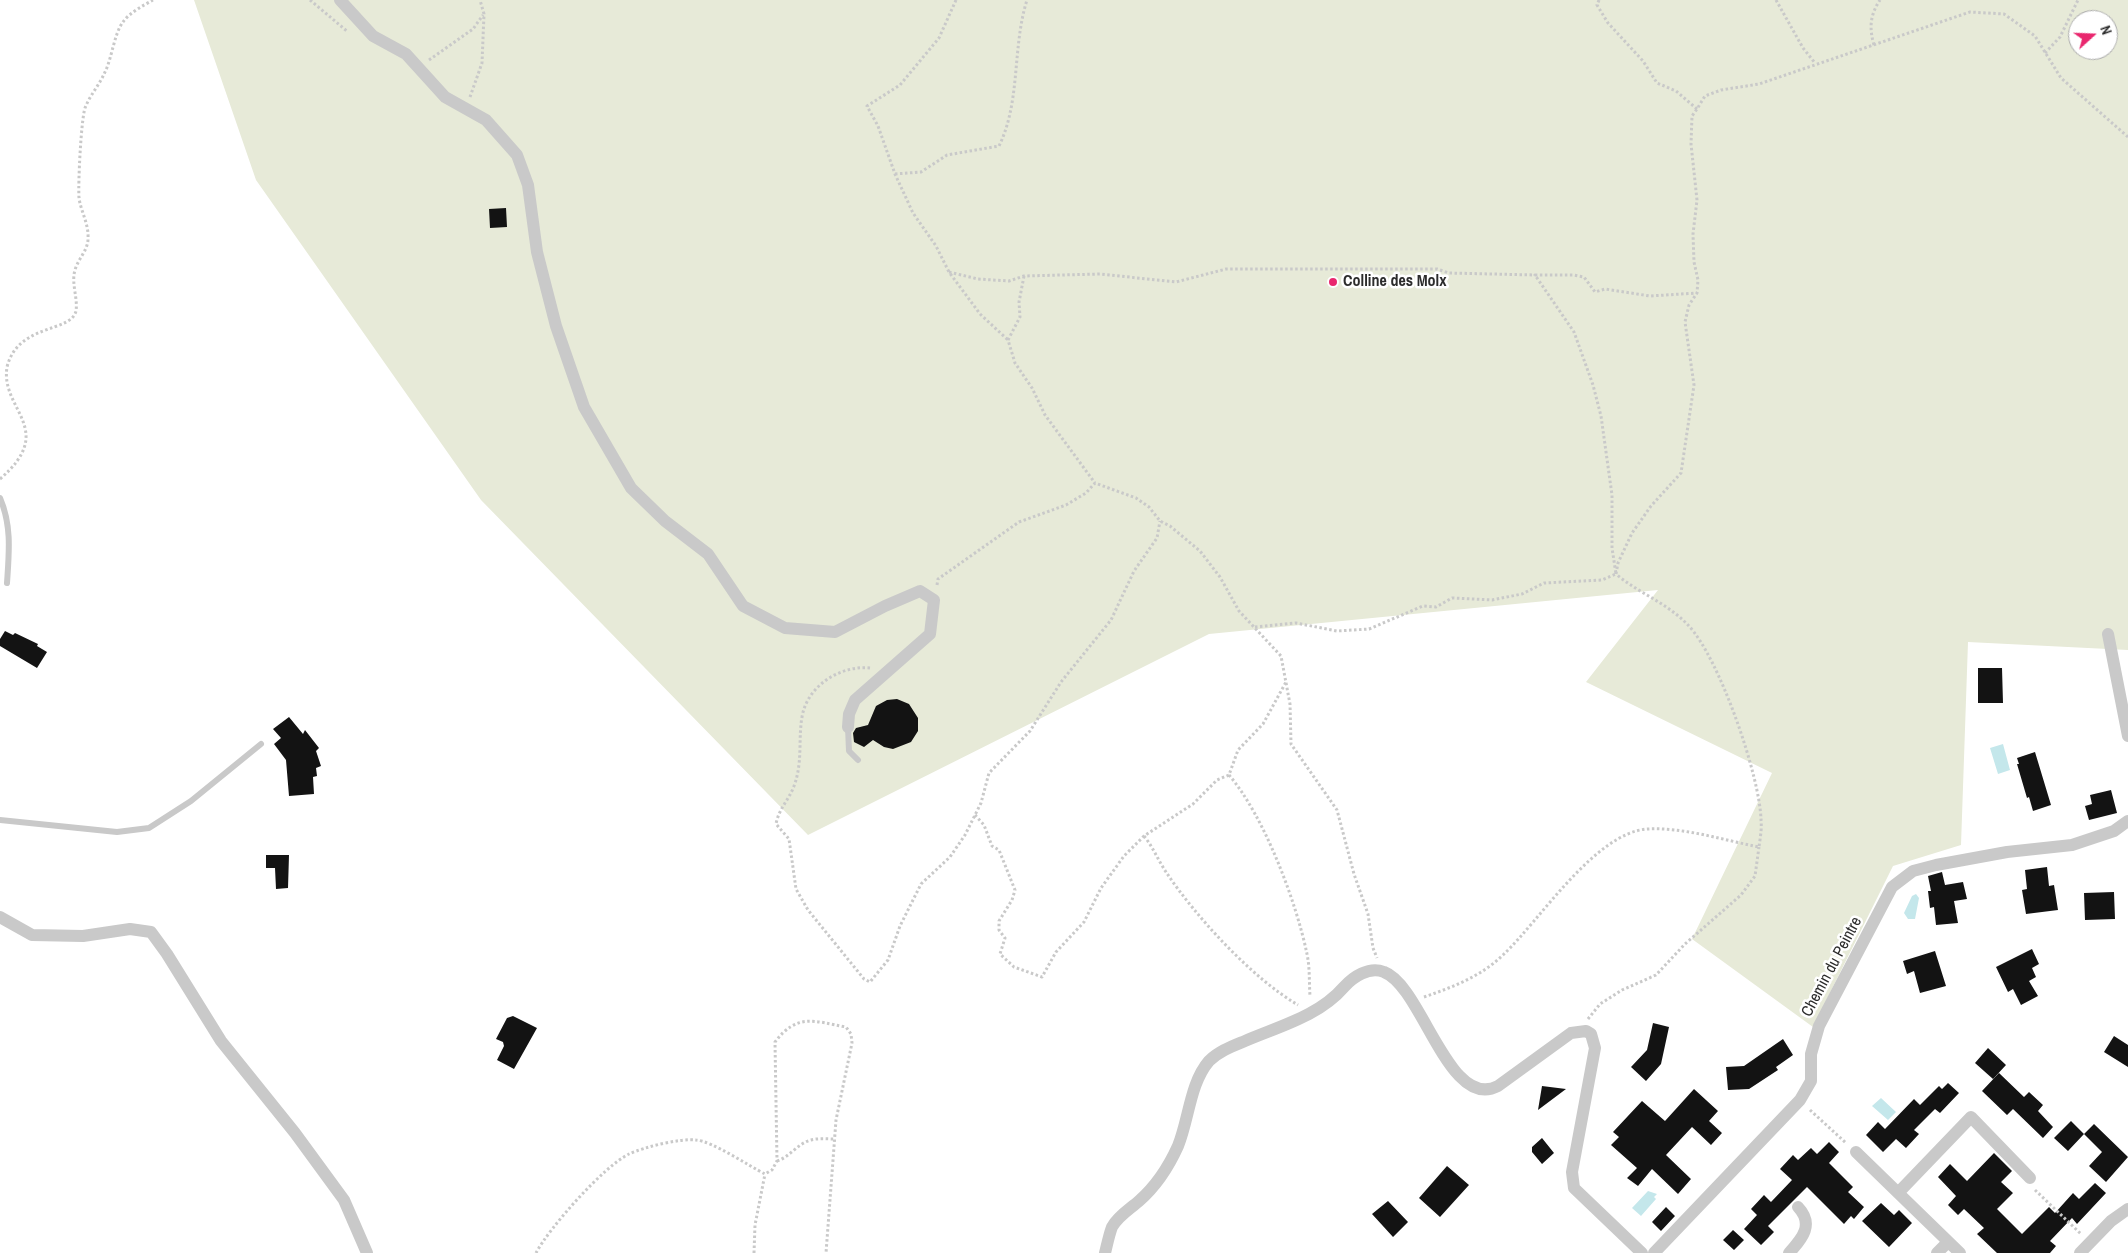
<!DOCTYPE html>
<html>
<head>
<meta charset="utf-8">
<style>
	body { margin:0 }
	#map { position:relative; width:2128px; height:1253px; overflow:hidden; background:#fff; font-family:"Archivo Narrow",sans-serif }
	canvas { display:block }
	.north { position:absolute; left:2068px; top:10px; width:50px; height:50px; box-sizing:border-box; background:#fff; border:1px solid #ababab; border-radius:50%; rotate:70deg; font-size:14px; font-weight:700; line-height:20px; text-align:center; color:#2c2c2c }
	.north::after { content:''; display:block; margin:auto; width:18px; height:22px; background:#e9276e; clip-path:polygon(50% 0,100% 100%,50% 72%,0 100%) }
</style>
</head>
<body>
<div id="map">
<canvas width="2128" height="1253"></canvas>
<div class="north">N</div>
</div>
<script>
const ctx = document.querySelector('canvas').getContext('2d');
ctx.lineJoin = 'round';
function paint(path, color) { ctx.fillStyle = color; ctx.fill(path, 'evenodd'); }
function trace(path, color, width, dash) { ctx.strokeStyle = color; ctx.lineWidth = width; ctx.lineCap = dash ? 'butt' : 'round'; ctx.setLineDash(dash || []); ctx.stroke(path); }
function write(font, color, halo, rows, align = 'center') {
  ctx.font = font + ' "Archivo Narrow",sans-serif'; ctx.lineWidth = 5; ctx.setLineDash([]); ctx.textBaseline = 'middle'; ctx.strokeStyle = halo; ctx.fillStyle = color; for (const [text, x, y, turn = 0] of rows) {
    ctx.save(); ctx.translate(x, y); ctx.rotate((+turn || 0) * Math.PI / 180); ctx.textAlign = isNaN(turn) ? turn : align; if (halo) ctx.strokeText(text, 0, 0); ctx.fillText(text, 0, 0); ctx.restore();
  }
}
paint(new Path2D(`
	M194 0H2128V650L1968 642 1961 845 1893 866 1813 1027 1692 939 1772 773 1586 682 1658 590 1209 634 808 835 481 500 256 180ZM2078 20H2108V50H2078Z`), '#e7ead8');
paint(new Path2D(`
	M2003 744 2010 770 1998 774 1990 748Z
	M1916 894 1919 898 1915 919H1908L1904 913 1912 896Z
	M1881 1098 1896 1112 1888 1120 1872 1106Z
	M1648 1191 1657 1194 1654 1197 1656 1199 1641 1216 1632 1208Z`), '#c4e7eb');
paint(new Path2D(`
	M506 208 507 227 490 228 489 209Z
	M5 631 13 635 15 633 38 644 37 646 47 652 37 668 0 646V639Z
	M1978 668H2002L2003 703H1978Z
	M897 699 909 704 918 718V731L911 742 893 749 884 747 873 740 864 747 854 742 853 733 856 728 868 725 876 706 887 700Z
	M289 717 303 734 305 730 319 748 316 751 321 766 316 768 317 776 313 777 314 794 289 796 286 760 274 744 281 738 273 729Z
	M2035 752 2051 805 2033 811 2029 797 2027 798 2017 764H2019L2017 758Z
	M2111 790 2117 813 2089 820 2085 806 2092 804 2090 795Z
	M266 855H289L288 888 276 889 275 868H266Z
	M2047 867 2049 886 2054 885 2058 910 2026 914 2022 890 2027 889 2025 870Z
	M1942 872 1945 885 1963 882 1967 899 1954 901 1958 923 1936 925 1934 907 1930 908 1928 891H1931L1928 876Z
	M2114 892 2115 919 2085 920 2084 893Z
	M2032 949 2039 964 2032 968 2036 977 2029 981 2038 996 2021 1005 2013 989 2008 992 1996 967Z
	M1935 951 1946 986 1920 993 1914 971 1907 974 1903 961Z
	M513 1016 537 1028 514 1069 497 1060 504 1046 503 1042 496 1039 507 1018Z
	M1653 1023 1669 1027 1661 1064 1646 1081 1631 1067 1647 1050Z
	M2114 1036 2128 1045V1067L2104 1052Z
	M1783 1039 1793 1055 1776 1067 1778 1070 1749 1089 1728 1090 1726 1067 1744 1066Z
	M1988 1048 2006 1065 1993 1079 1975 1063Z
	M1999 1073 2024 1097 2029 1092 2043 1105 2038 1111 2053 1127 2043 1138 2013 1109 2007 1115 1982 1091Z
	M1948 1083 1959 1093 1940 1113 1935 1109 1914 1130 1919 1134 1906 1148 1896 1139 1883 1152 1866 1135 1878 1122 1885 1129 1914 1099 1920 1105 1939 1086 1942 1089Z
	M1542 1086 1566 1089 1538 1110Z
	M1694 1089 1718 1111 1709 1121 1722 1133 1711 1145 1692 1127 1666 1155 1691 1179 1678 1194 1652 1169 1638 1186 1627 1178 1637 1168 1611 1145 1619 1137 1613 1132 1642 1101 1665 1121Z
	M2071 1121 2084 1134 2068 1151 2054 1138Z
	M2094 1124 2128 1157 2106 1182 2089 1166 2102 1152 2084 1134Z
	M1542 1138 1554 1153 1542 1164 1532 1152V1147Z
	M1829 1142 1839 1152 1829 1163 1853 1187 1848 1192 1864 1207 1854 1219 1851 1216 1844 1224 1807 1187 1768 1226 1774 1232 1761 1245 1744 1229 1757 1215 1751 1209 1764 1195 1771 1202 1792 1180 1780 1169 1793 1155 1798 1160 1811 1148 1817 1154Z
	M1994 1153 2012 1171 2001 1182 2013 1193 1997 1209 2022 1234 2049 1207 2055 1213 2073 1193 2079 1199 2095 1183 2106 1193 2077 1224 2072 1218 2050 1241 2056 1246 2050 1253H1997L1977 1234 1984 1228 1964 1209 1958 1215 1948 1205 1956 1196 1938 1177 1950 1164 1967 1181Z
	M1447 1166 1469 1185 1440 1217 1419 1198Z
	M1388 1201 1408 1222 1393 1237 1372 1214Z
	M1881 1203 1894 1215 1899 1210 1912 1223 1889 1247 1862 1221Z
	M1666 1207 1675 1216 1661 1231 1652 1222Z
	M1733 1230 1744 1240 1734 1250 1723 1240Z`), '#131313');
trace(new Path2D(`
	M310 0 348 32
	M956 0 939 38 900 85 867 106 878 126 895 174 913 213 936 246 949 272 980 314 1008 340
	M1599 0 1597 5 1608 23 1643 61 1657 83 1676 91 1697 109
	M1776 0 1803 48 1815 63
	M1874 45C1869 28 1870 15 1880 0
	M2045 53 2060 37 2078 0
	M429 60 473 29 483 15
	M470 97 482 63 484 14 480 0
	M895 174 921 172 947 155 999 146C1021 101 1012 47 1027 0
	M949 272 978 279 1009 281 1024 276 1100 274 1176 282 1226 269H1437L1449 273 1535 275
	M1024 276 1019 302 1020 317 1008 340 1015 363 1032 388 1045 415 1095 483
	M0 479C58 429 0 410 7 367 18 323 71 333 76 311 78 298 71 283 75 270 78 259 88 250 88 239 89 224 81 212 79 198 78 183 81 121 85 108 90 95 100 84 105 72 112 58 114 34 123 22 129 13 144 5 153 0
	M937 585 938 579 1019 522 1066 505 1086 493 1095 483 1136 498 1149 507 1160 521 1170 526 1200 551 1220 577 1239 611 1281 656 1290 704 1291 744 1337 810 1354 874 1368 914 1373 948 1377 958
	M1255 627 1296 623 1337 631 1369 629 1423 606 1436 607 1452 598 1492 600 1522 594 1544 583 1602 580 1616 574 1612 548V495L1601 416 1593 385 1574 332 1535 275H1573L1584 277 1595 292 1605 289 1650 296 1697 293
	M870 668C840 665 807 686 802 717 798 740 803 762 794 786 789 800 779 808 776 824L789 839 796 889 808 910 864 979 870 982 888 960 900 926 921 884 950 857 965 835 981 803 989 773 1030 731 1061 682 1111 620 1134 571 1157 538 1160 521
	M1229 775C1264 816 1296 901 1307 954 1310 968 1309 982 1310 996
	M975 815 984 825 992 846 999 850 1015 890 1012 900 999 921V930L1005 938 1000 954 1014 967 1042 977 1056 952 1084 922 1101 888 1124 856 1144 836 1193 804 1217 780 1229 775 1238 750 1263 724 1286 682
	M1144 836C1153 847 1158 860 1166 872 1196 917 1252 978 1298 1005
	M1424 997C1453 987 1482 976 1504 954 1540 920 1595 833 1647 829 1683 827 1723 840 1759 847 1760 839 1762 829 1761 820 1760 776 1719 657 1688 625 1666 602 1638 593 1616 574L1618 563 1632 533 1651 506 1681 473 1694 385 1685 322 1689 305 1697 293 1698 280 1694 262 1693 234 1697 200 1691 144 1692 116 1697 109 1705 96 1721 90 1759 84 1970 12 2004 14 2035 36 2061 78 2128 137
	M1588 1019 1600 1004 1622 990 1656 975 1685 944 1741 895 1755 876 1759 847
	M1810 1110 1846 1143
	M777 1161C790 1157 798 1143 811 1140 818 1138 827 1139 835 1139
	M2035 1190 2081 1234
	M536 1253C549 1228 604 1166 629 1154 644 1147 681 1138 696 1140 712 1141 749 1166 765 1174L772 1170 777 1161 775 1042C797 1013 814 1021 846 1027L851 1034 852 1043 836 1120 826 1253
	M754 1253 755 1225 765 1174`), '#c9c9c9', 3, [2.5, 2.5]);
trace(new Path2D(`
	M0 498C12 526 9 553 7 583
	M848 727 849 751 858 760
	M0 820 117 832 149 828 191 801 261 744`), '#c9c9c9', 6);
trace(new Path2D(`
	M340 0 373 36 406 54 445 97 486 120 517 155 528 185 537 252 556 326 584 407 631 488 665 521 708 554 743 606 785 628 835 632 885 606 920 591 934 600 930 634 855 700 849 714 848 727
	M2108 634 2128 736
	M0 917 32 935 83 936 130 929 151 932 167 954 221 1041 295 1133 344 1200 367 1253
	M1856 1152 1960 1253
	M1898 1193 1971 1117 2030 1178
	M1105 1253C1107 1245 1109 1235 1112 1227 1118 1216 1130 1209 1139 1201 1155 1187 1169 1166 1178 1146 1189 1119 1190 1083 1209 1061 1219 1051 1233 1046 1245 1041 1280 1026 1319 1016 1344 987 1353 977 1369 966 1384 972 1422 986 1449 1112 1498 1086L1571 1033 1586 1031 1591 1034 1595 1048 1572 1172 1574 1188 1642 1253
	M1654 1253 1800 1100 1811 1081V1054L1819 1026 1892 887 1913 871 1936 865 2007 852 2072 845 2114 831 2128 821
	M1789 1253C1803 1238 1814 1224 1798 1207
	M1937 1253 1948 1242
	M2080 1253 2111 1221 2128 1209`), '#c9c9c9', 12);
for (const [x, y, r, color] of [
	[1333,282,5,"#e9276e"]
]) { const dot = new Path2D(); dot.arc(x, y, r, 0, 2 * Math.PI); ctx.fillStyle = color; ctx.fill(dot); trace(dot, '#fff', 2); }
write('bold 16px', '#2c2c2c', '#fff', [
	["Colline des Molx",1343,282]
], 'left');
write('16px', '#2c2c2c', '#fff', [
	["Chemin du Peintre",1832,967,-62]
]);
</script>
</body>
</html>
